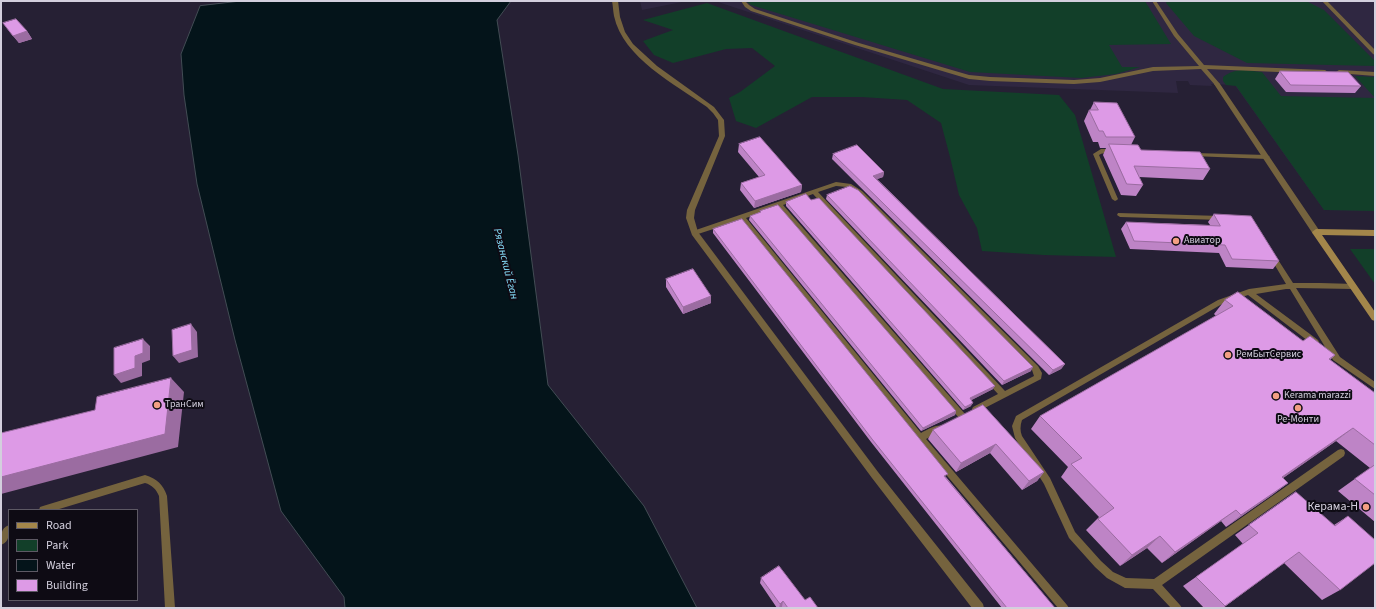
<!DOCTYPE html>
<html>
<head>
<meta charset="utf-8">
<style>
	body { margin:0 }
	#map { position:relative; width:1376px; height:609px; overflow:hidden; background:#262034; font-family:"Source Sans 3",sans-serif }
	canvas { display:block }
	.frame { position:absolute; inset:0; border:2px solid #d3cfdd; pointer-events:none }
	.legend { position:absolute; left:8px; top:509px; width:130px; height:92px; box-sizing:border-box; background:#0e0b14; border:1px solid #5d5964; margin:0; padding:5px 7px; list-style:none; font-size:12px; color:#d3cfdd }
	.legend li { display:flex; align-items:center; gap:8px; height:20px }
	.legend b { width:20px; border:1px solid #5d5964 }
</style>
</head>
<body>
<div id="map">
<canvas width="1376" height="609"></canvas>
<div class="frame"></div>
<ul class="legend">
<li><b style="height:5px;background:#a3864a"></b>Road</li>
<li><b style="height:11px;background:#123f29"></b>Park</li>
<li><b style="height:11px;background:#04141a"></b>Water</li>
<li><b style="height:11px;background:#dd9ae6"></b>Building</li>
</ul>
</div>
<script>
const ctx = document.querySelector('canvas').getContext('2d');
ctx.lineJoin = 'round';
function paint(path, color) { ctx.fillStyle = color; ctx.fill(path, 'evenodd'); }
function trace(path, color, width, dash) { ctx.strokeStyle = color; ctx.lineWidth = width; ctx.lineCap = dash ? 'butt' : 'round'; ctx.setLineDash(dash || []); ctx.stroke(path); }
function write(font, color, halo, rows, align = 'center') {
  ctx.font = font + ' "Source Sans 3",sans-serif'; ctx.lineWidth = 4; ctx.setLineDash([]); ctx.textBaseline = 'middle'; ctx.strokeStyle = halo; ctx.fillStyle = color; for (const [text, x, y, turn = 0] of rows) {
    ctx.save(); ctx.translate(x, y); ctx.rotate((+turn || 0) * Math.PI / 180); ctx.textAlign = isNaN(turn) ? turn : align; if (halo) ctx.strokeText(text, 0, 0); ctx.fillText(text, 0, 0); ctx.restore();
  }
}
paint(new Path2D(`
	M640 1H687L642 10Z
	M715 1H1375V211L1324 210 1235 85 1211 84 1212 86 1190 85 1188 81H1176L1178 93 969 85Z`), '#2f2741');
paint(new Path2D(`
	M746 1H1145L1171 44 1109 45 1122 67H1140L1116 74 1081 78 970 72 751 5Z
	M1167 1 1308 2 1324 10 1375 61 1374 66 1247 63 1194 36 1166 3Z
	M707 3 943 89 1059 95 1075 115 1116 257 1044 255 982 251 977 228 959 195 950 157 941 123 907 100 862 97H812L756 128 736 121 729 98 740 92 775 66 752 48 726 49 673 63 654 55 643 41 673 30 643 20Z
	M1242 70 1262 72 1281 96 1375 98V211L1324 210 1236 86 1226 85 1223 81V77C1230 72 1234 71 1242 70Z
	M1355 76 1375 77V98Z
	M1350 249H1375V284Z`), '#123f29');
const water = new Path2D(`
	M241 1H511L497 20 518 155 548 385 644 506 697 608H345L344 597 281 511 235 340 197 184 184 95 181 54 200 6Z`);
paint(water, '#04141a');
trace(water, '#424c54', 1);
paint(new Path2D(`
	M741 1H745L749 5 755 9 859 43 969 75 990 77 1074 80 1100 78 1153 67 1199 66 1174 36 1152 1H1156L1178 34 1204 65 1325 70 1328 72 1325 74 1207 69 1220 84 1217 86 1215 85 1201 69 1153 71 1100 82 1074 84 990 81 969 79 855 45 751 11 745 7Z
	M1322 1H1327L1375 50V55L1373 54Z
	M1339 70 1375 72V76L1337 73 1336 72Z
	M1101 149H1114L1117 151C1112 155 1105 151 1099 155L1118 199 1117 200 1115 201 1112 199 1093 154Z
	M1194 153 1267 155 1270 157 1267 159 1192 156 1191 155Z
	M836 182 851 184 862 191 1038 366 1042 373 1041 379 979 411 976 412 973 411 972 409 973 407 998 394 813 194 783 205 965 414 966 416 965 418 962 419 959 418 778 207 746 218 921 433C927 430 936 424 943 426L944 428 943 430 926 439 1067 605 1069 608H1058L917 440 741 220 695 235 692 233 693 231ZM836 186 847 187 858 193 1032 370 1034 376 1005 391 818 192Z
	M1118 213 1221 216 1224 218 1221 220 1120 217 1117 215Z
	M1271 255H1275L1293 283H1320L1355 284 1356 286 1355 288 1353 289 1296 288 1340 357 1375 382V389L1333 360 1290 289H1286L1256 294 1318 340 1319 342 1318 344H1312L1248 295 1222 304 1022 420C1020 426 1020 431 1022 436L1050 478 1075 532 1101 561 1113 572 1126 578 1154 579 1338 450 1341 449 1344 450 1345 453 1344 456 1162 585 1180 605 1182 608H1171L1153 589 1125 588 1107 578 1095 567 1069 538 1044 484 1015 438 1012 426 1016 416 1218 300 1249 289 1286 284 1270 257Z
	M145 475C157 479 163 484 167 496L175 608H165L159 496C156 489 152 485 145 483L56 510H39L40 507 43 506Z
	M9 525C9 533 10 542 1 545 1 537 0 528 9 525Z`), '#75633e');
paint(new Path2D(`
	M612 1H618L620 17 625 32 633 44 657 66 714 107 724 120 725 136 695 210 694 218 698 232 878 472 983 604 984 608H972L872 478 692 235 686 218 687 210 719 136 718 120 713 113 707 107C675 84 623 58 614 16 613 11 613 6 612 1Z
	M1217 82 1220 84 1319 230 1320 232 1319 234H1313L1214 84Z`), '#75633e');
paint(new Path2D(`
	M1316 229 1375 230V236L1322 235 1375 312V321L1372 320 1313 234 1312 232Z`), '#a3864a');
paint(new Path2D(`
	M3 23 27 31 32 39 19 43Z
	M1280 71 1361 86 1355 93 1286 92 1275 79Z
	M1094 102 1135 137 1131 145 1141 150 1210 169 1203 180 1139 177 1143 185 1136 196 1121 195 1103 155 1106 148H1100L1098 142H1093L1084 121 1089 110H1090Z
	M739 144 802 185 801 192 754 208 740 190 741 183 759 177 738 152Z
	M833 154 884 172 883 177 877 179 1065 364 1061 369 1049 375 832 159Z
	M827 195 1031 371 1002 385 826 199Z
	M811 200 993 389 971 400V406L963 410 786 206V202Z
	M760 211 956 411 955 415 921 431 749 220 750 216 760 212Z
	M1214 214 1279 261 1273 269 1226 267 1219 253 1130 249 1121 229 1126 222 1210 225 1208 222Z
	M713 229 946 477 1055 608H1002L871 442 713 233Z
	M666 279 711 296V303L683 314 666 287Z
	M1225 300 1303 341 1335 355 1330 360 1375 393V522L1338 491 1370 468 1336 441 1283 478 1288 483 1272 495 1226 527 1221 521 1162 563 1147 548 1120 566 1086 530 1099 517 1061 477 1068 467 1031 429 1040 416 1216 316 1214 314Z
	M983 405 1044 472 1037 481 1022 490 990 453 956 472 928 439 933 430Z
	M1348 516 1340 590 1322 600 1284 563 1223 608H1204L1183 586 1243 544 1235 535 1249 525H1334Z
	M761 578 805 600 818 608H783L782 607 780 608H777L760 583Z`), '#be84c6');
paint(new Path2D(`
	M27 31 32 39 19 43 13 36Z
	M884 172 883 177 872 181 873 176Z
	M802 185 801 192 754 208 755 201Z
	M711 296V303L683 314V307Z
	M191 324 197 332 198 357 179 363 173 356Z
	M143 339 150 346V360L142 363V376L121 383 114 375 135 356Z
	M1065 364 1061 369 1049 375 1053 370Z
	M1033 367 1031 371 1002 385 1004 381Z
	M171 378 184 392 178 447 1 494V477Z
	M995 386 993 389 968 402 970 398Z
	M973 403 971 406 963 410 965 407Z
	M956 411 955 415 921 431 923 428Z
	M1353 428 1336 441 1266 490 1282 477Z
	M996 444 990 453 956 472 961 463Z
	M1044 472 1037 481 1022 490 1029 481Z
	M1288 483 1272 495 1226 527 1241 515Z
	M1236 510 1221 521 1162 563 1175 552Z
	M1160 536 1147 548 1120 566 1132 555Z
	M783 601 782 607 780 608H779L780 604Z`), '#9b6ca1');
const building = new Path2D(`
	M16 19 27 31 13 36 3 23Z
	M1280 71 1348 72 1361 86 1291 85Z
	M1094 102 1117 103 1135 137H1106L1103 131H1099L1089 110H1098Z
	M760 137 802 185 755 201 741 183 765 175 739 144Z
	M1109 144 1138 145 1141 150 1200 152 1210 169 1134 166 1143 185 1127 184Z
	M857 145 884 172 873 176 1065 364 1053 370 833 154Z
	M850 186 858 190 1033 367 1004 381 827 195Z
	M806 194 811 200 819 198 995 386 970 398 973 403 965 407 786 202Z
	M778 205 956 411 923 428 750 216 761 212 760 211Z
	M1214 214 1251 216 1279 261 1232 259 1225 245 1134 241 1126 222 1220 226Z
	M742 219 948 474 944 476 1055 608H1007L872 439 713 229Z
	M693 269 711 296 683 307 666 279Z
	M1238 292 1303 341 1310 336 1335 355 1329 359 1375 393V445L1353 428 1282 477 1288 483 1241 515 1236 510 1175 552 1160 536 1132 555 1098 519 1114 508 1071 464 1082 458 1040 416 1233 306 1225 300Z
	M191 324 192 350 173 356 172 330Z
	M143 339V353L135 356V368L114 375V348Z
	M171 378 165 434 1 477V433L95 410 97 397Z
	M983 405 1044 472 1029 481 996 444 961 463 933 430Z
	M1375 465V495L1355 479Z
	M1296 492 1335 526 1348 516 1375 540V563L1340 590 1299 552 1225 606 1196 577 1258 533 1249 525Z
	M779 566 805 600 810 597 818 608H788L783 601 780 604 761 578Z`);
paint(building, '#dd9ae6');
trace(building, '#9b6ca1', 1);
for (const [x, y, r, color] of [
	[1176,241,4,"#f39f83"],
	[1228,355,4,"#f39f83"],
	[1276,396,4,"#f39f83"],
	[157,405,4,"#f39f83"],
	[1298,408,4,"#f39f83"],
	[1366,507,4,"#f39f83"]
]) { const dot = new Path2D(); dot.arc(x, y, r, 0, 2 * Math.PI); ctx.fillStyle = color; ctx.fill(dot); trace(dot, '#0e0b14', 1.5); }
write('10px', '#d3cfdd', '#0e0b14', [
	["Авиатор",1184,241],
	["РемБытСервис",1236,355],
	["Kerama marazzi",1284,396],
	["ТранСим",165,405],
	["Ре-Монти",1298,420,"center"]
], 'left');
write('italic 11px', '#87e0fd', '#0e0b14', [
	["Рязанский Ёган",505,264,76]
]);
write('12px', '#d3cfdd', '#0e0b14', [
	["Керама-Н",1358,507]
], 'right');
</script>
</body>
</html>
